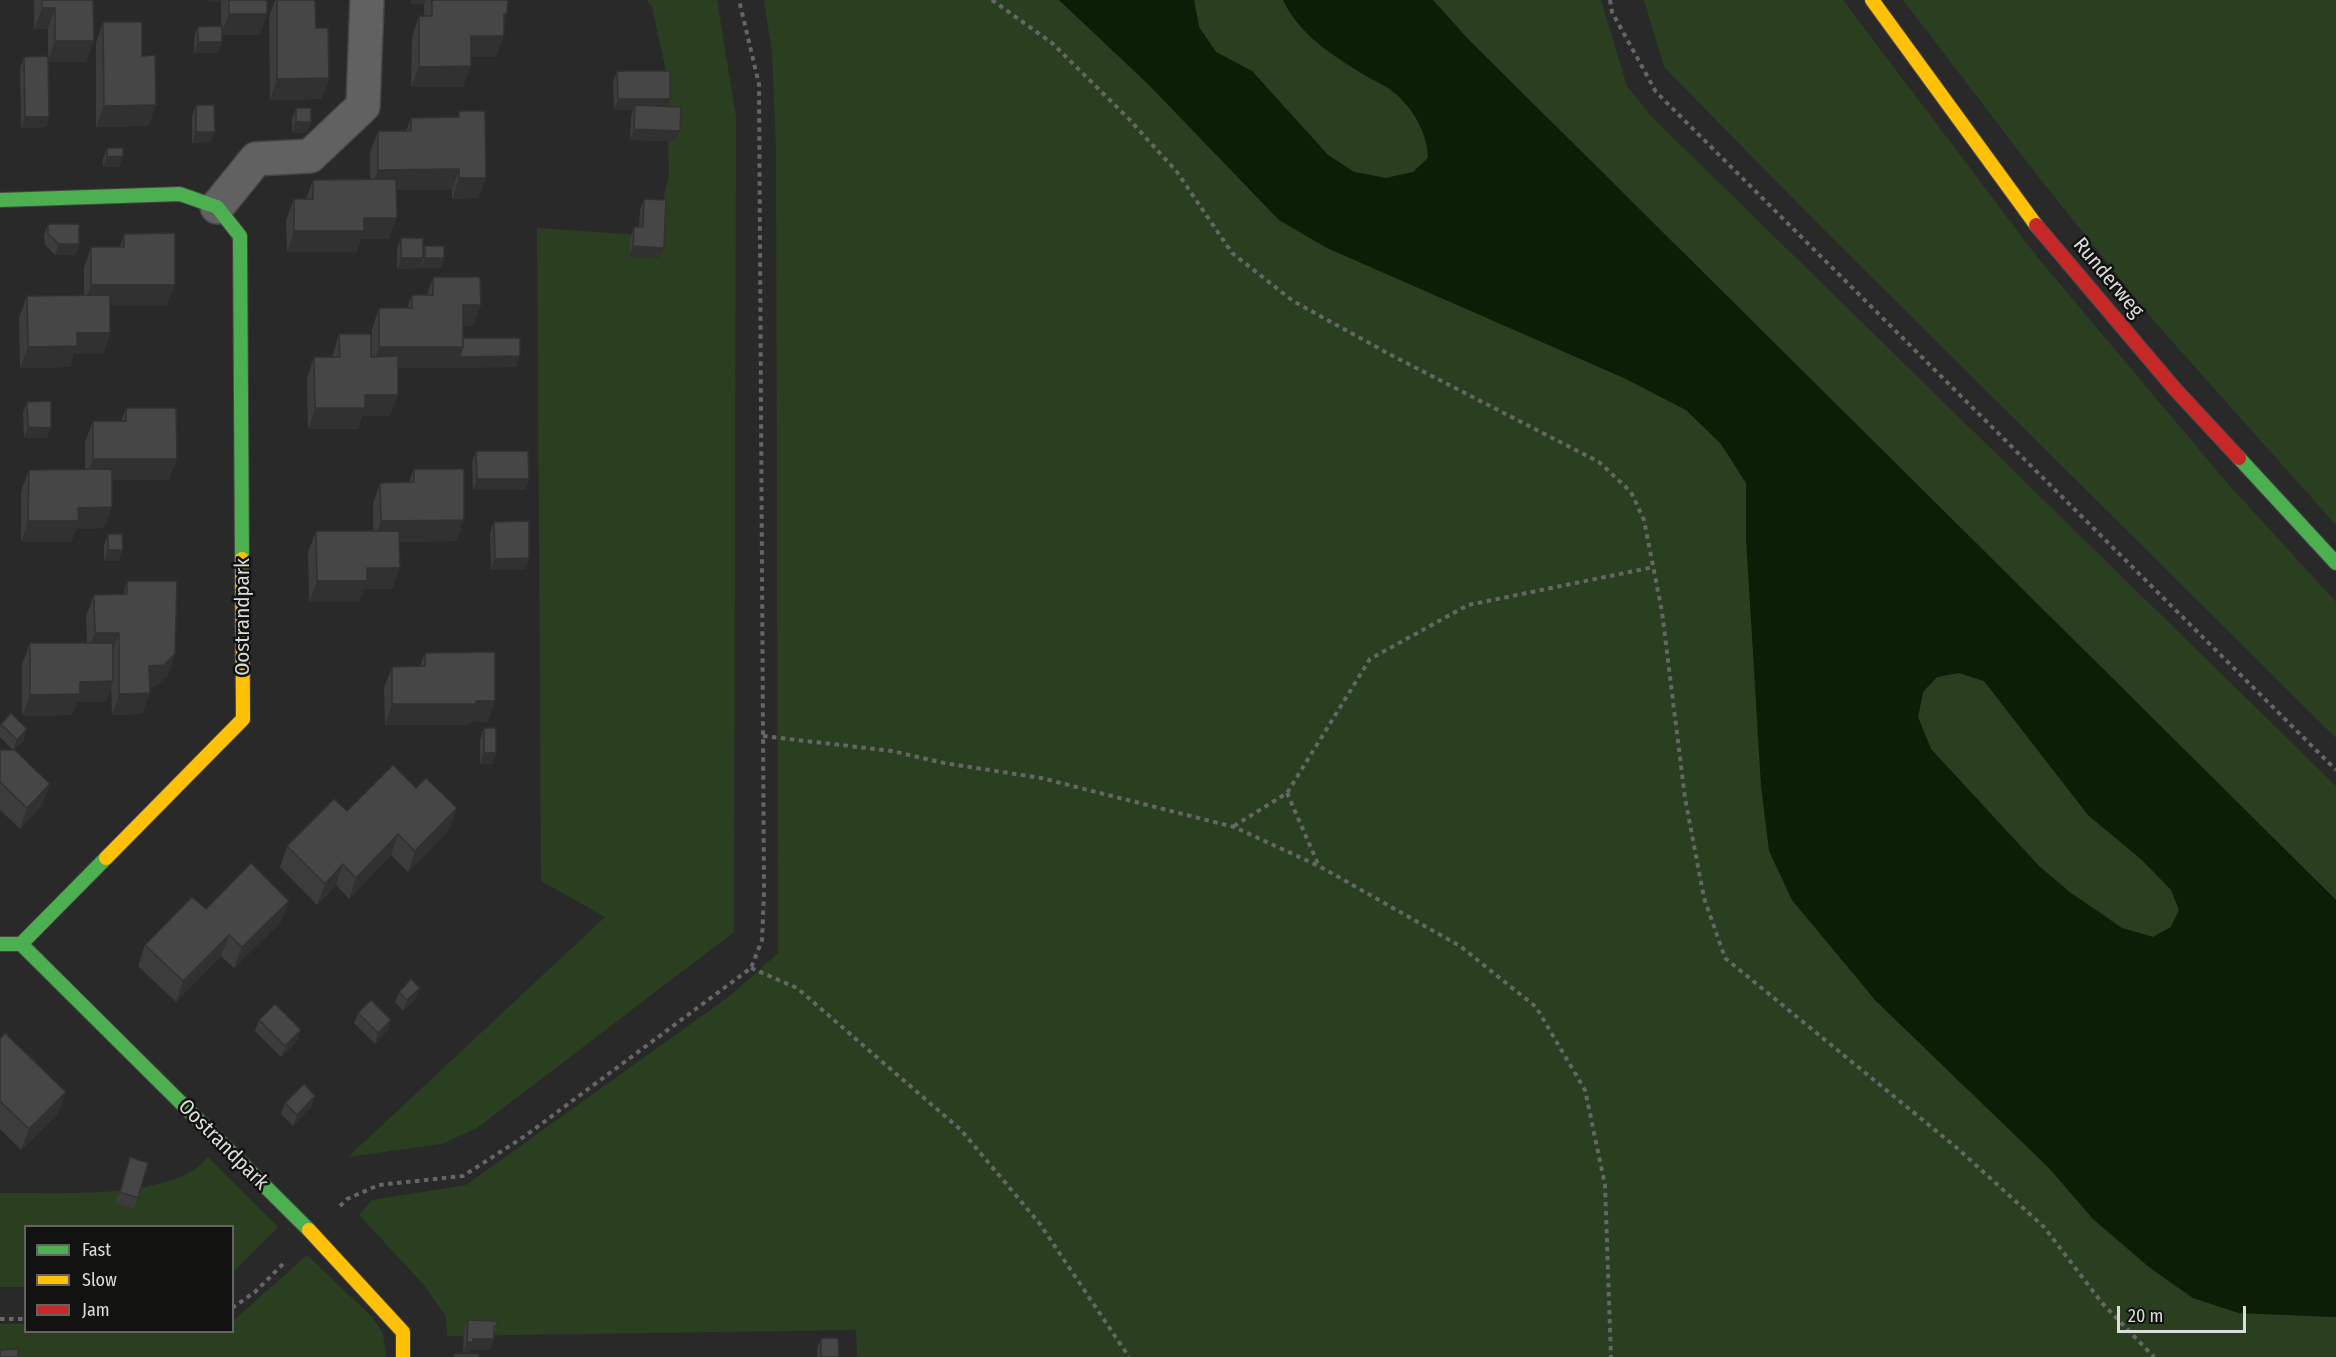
<!DOCTYPE html>
<html>
<head>
<meta charset="utf-8">
<style>
	body { margin:0 }
	#map { position:relative; width:2336px; height:1357px; overflow:hidden; background:#292929; font-family:"Fira Sans Condensed",sans-serif }
	canvas { display:block }
	.legend { position:absolute; left:24px; top:1225px; width:210px; height:108px; box-sizing:border-box; background:#121211; border:2px solid #626362; margin:0; padding:8px 10px; list-style:none; font-size:18px; color:#dbdddb }
	.legend li { display:flex; align-items:center; gap:12px; height:30px }
	.legend b { width:30px; border:2px solid #626362 }
	.scale { position:absolute; left:2117px; top:1306px; width:129px; height:27px; box-sizing:border-box; border:3px solid #dbdddb; border-top:0; padding-left:8px; font-size:18px; line-height:21px; white-space:nowrap; color:#dbdddb; -webkit-text-stroke:4px #121211; paint-order:stroke }
</style>
</head>
<body>
<div id="map">
<canvas width="2336" height="1357"></canvas>
<ul class="legend">
<li><b style="height:8px;background:#4caf50"></b>Fast</li>
<li><b style="height:8px;background:#ffc107"></b>Slow</li>
<li><b style="height:8px;background:#c62828"></b>Jam</li>
</ul>
<div class="scale">20 m</div>
</div>
<script>
const ctx = document.querySelector('canvas').getContext('2d');
ctx.lineJoin = 'round';
function paint(path, color) { ctx.fillStyle = color; ctx.fill(path, 'evenodd'); }
function trace(path, color, width, dash) { ctx.strokeStyle = color; ctx.lineWidth = width; ctx.lineCap = dash ? 'butt' : 'round'; ctx.setLineDash(dash || []); ctx.stroke(path); }
function write(font, color, halo, rows, align = 'center') {
  ctx.font = font + ' "Fira Sans Condensed",sans-serif'; ctx.lineWidth = 5; ctx.setLineDash([]); ctx.textBaseline = 'middle'; ctx.strokeStyle = halo; ctx.fillStyle = color; for (const [text, x, y, turn = 0] of rows) {
    ctx.save(); ctx.translate(x, y); ctx.rotate((+turn || 0) * Math.PI / 180); ctx.textAlign = isNaN(turn) ? turn : align; if (halo) ctx.strokeText(text, 0, 0); ctx.fillText(text, 0, 0); ctx.restore();
  }
}
paint(new Path2D(`
	M647 0H717L736 117 734 932 477 1128 442 1144 348 1157 605 917 541 881 537 228 655 236 669 175 666 71 652 7Z
	M764 0H1059L1149 85 1279 220 1327 248 1624 378 1686 410 1721 444 1746 483 1792 900 1876 1001 2049 1168 2093 1219 2149 1267 2193 1298 2239 1313 2336 1317V1357H857L856 1330 447 1336 446 1317 424 1285 359 1215 372 1200 466 1185 731 995 778 953 776 147 772 53Z
	M1194 0H1283C1300 36 1335 57 1368 77 1377 82 1388 87 1396 94 1415 110 1428 135 1428 158L1413 172 1386 178 1354 172 1328 155 1252 71 1216 52 1199 27Z
	M1433 0H1601L1627 86 1651 116 2336 786V900L1467 38Z
	M1644 0H1843L2038 258 2229 485 2336 602V738L1821 227 1664 67Z
	M1903 0H2336V525L2153 320 2037 175Z
	M1959 673 1984 681 2088 815 2142 860 2172 890 2179 910 2171 927 2153 937 2122 928 2071 893 2039 866 1931 749 1918 717 1923 692 1936 677Z
	M208 1157 278 1227 233 1272 232 1226H26L25 1287H0V1193C59 1192 137 1199 191 1172 197 1169 203 1162 208 1157Z
	M307 1255 373 1318 383 1334 386 1357H0V1324H25L26 1332H232L233 1321Z`), '#2a3f1f');
paint(new Path2D(`
	M1059 0H1194L1199 27 1216 52 1252 71 1328 155 1354 172 1386 178 1413 172 1428 158C1428 135 1414 110 1396 94 1388 87 1377 82 1368 77 1335 57 1300 36 1283 0H1433L1467 38 2336 900V1317L2239 1313 2193 1298 2149 1267 2093 1219 2049 1168 1876 1001 1792 900 1769 851 1761 786 1746 538V483L1721 444 1686 410 1624 378 1327 248 1279 220 1149 85ZM1959 673 1984 681 2088 815 2142 860 2171 890 2179 910 2171 927 2153 937 2122 928 2071 893 2039 866 1931 749 1918 717 1923 692 1937 677Z`), '#0d1e06');
const street = new Path2D(`
	M217 207 256 159 310 156 363 106 367 0`);
const fast = new Path2D(`
	M0 200 180 194 217 207 240 236 242 559
	M2239 458 2336 563
	M0 944H21L309 1230
	M21 944 106 858`);
const slow = new Path2D(`
	M1872 0 2036 225
	M106 858 243 719 242 559
	M309 1230 403 1332V1357`);
const jam = new Path2D(`
	M2036 225 2174 388 2239 458`);
trace(street, '#464646', 36);
trace(fast, '#464646', 16);
trace(slow, '#464646', 16);
trace(jam, '#464646', 16);
trace(new Path2D(`
	M992 0 1052 43 1128 118 1177 172 1232 253 1293 301 1391 355 1599 462 1631 492 1644 520 1662 612 1685 798 1704 898 1725 958 1957 1148 2044 1227 2102 1303 2154 1357
	M1610 0 1612 12 1656 92 2336 770
	M763 736 892 751 944 763 1041 778 1234 827 1319 866 1460 946 1536 1007 1585 1090 1605 1185 1611 1357
	M1287 793 1319 866
	M1234 826 1287 793 1370 659 1468 605 1654 567
	M751 968 797 988 961 1130 1040 1224 1129 1357
	M340 1206 347 1199 379 1185 463 1176 525 1136 751 968 762 940 764 892 759 84 739 0
	M232 1308 255 1292 286 1261
	M0 1319H26`), '#656665', 4, [4.5, 4.5]);
trace(street, '#606160', 33);
trace(fast, '#4caf50', 14);
trace(slow, '#ffc107', 14);
trace(jam, '#c62828', 14);
paint(new Path2D(`
	M34 0H93L86 62H48L46 127 21 128 20 68 24 57 48 56V29H34Z
	M208 0H267V14L260 35H222L218 53H194V37L198 27 221 26V2H208Z
	M275 0H315L316 28 329 78 321 99 270 100 269 17Z
	M411 0H508L504 25 496 57H471L463 87H411L412 37 419 16H424V4H411Z
	M103 22 142 56 156 105 148 126 96 127V43Z
	M617 71 667 106 680 131 676 141 630 140 631 116 633 110H614L613 82Z
	M196 105 211 142 192 143V116Z
	M296 108 307 133H292V119Z
	M459 111 486 178 478 198 452 199V190H396L389 239H361L356 252H287L286 220 294 199H306L313 180 370 179V152L378 131H406L411 118 457 117Z
	M107 148 123 156 119 167H103V159Z
	M644 199 664 248 660 258 629 257 630 238 634 227H639L640 210Z
	M48 224 79 244 75 255H55L45 245 44 235Z
	M124 234 167 306H110V333L103 354H74L70 367 20 368 19 317 27 296 84 295V268L91 247H120Z
	M401 238 423 250 425 246 444 258 440 268H421V264L419 268 397 269V249Z
	M433 277 473 326H463V338L520 356 516 367 398 368 390 416H362L358 429H308L307 378 314 357H332L339 334 372 357V329L379 308H407L412 295H427Z
	M27 402 47 438H24L23 413Z
	M126 408 169 480H112L104 528 76 529 71 542H21V491L29 470 85 469V442L93 421H121Z
	M476 451 529 479 525 490H473L472 462Z
	M414 469 457 541 399 542 392 589H364L359 602H309L308 552 316 531H373V504L380 483 409 482Z
	M494 522 526 569 491 570 490 532Z
	M108 534 119 561H104V545Z
	M127 581 175 654 168 675 156 686 149 687 150 693 142 714 112 715 111 687 106 702H77L72 715 22 716V664L30 643H87L86 616 94 595H123Z
	M425 653 488 722H469L468 725H385L384 688 392 667 420 666Z
	M1 724 24 740 13 750 50 784 42 805 20 829 0 810V750H13L0 737V727Z
	M484 728 496 753 492 764H480V739Z
	M347 811 450 829 408 872 391 855 349 899 336 885 317 905 280 867 287 846Z
	M206 909 281 922 234 968 221 956 176 1002 138 966 145 945Z
	M420 988 416 998 403 1011 395 1002 399 992Z
	M358 1013 391 1020 387 1031 375 1044 354 1023Z
	M259 1020 301 1030 297 1041 281 1057 255 1031Z
	M0 1039 66 1092 58 1113 21 1150 0 1129Z
	M315 1096 311 1107 293 1126 281 1114 285 1103Z
	M130 1157 138 1198 134 1209 116 1203Z
	M468 1320 497 1326 490 1350H470L469 1353H463L464 1330Z
	M821 1338 839 1357H817V1349Z`), '#3b3c3b');
paint(new Path2D(`
	M208 0H222L221 2H208Z
	M412 0H426L424 4H411Z
	M42 8H55L48 29H34Z
	M229 14H267L260 35H221Z
	M504 14H507L500 35Z
	M471 36H504L496 57H463Z
	M55 41H94L86 62H48Z
	M198 42H222L218 53H194Z
	M471 66 463 87H411L419 67Z
	M329 78 321 99 270 100 277 79Z
	M618 99H670L666 110 635 105 633 110H614Z
	M156 105 148 126 96 127 104 106Z
	M25 117H49L46 127 21 128Z
	M296 122H311L307 133H292Z
	M634 129 680 131 676 141 630 140Z
	M196 132H215L211 142 192 143Z
	M123 156 119 167H103L107 157Z
	M459 169 452 190H371L378 170Z
	M459 178H486L478 198 452 199Z
	M364 218H397L389 239H361L356 252H287L294 231Z
	M59 244H79L75 255H55Z
	M633 246 664 248 660 258 629 257Z
	M401 258H423L419 268 397 269Z
	M425 258H444L440 268H421Z
	M91 285H175L167 306H84Z
	M463 305H481L473 326H455Z
	M77 333H110L103 354H74L70 367 20 368 28 347Z
	M379 347H463L520 356 516 367 372 368Z
	M365 395H398L390 416H362L358 429H308L315 408Z
	M28 427 51 428 47 438H24Z
	M93 459H177L169 480H85Z
	M477 479H529L525 490H473Z
	M112 507 104 528 76 529 71 542H21L28 521 78 508Z
	M464 520 457 541 373 542 381 521Z
	M108 550H123L119 561H104Z
	M529 558 526 569 491 570 495 559Z
	M367 568H400L392 589H364L359 602H309L317 581Z
	M95 633H119L111 654H87Z
	M175 654 168 675 156 686 141 687 149 666Z
	M113 681 106 702H77L72 715 22 716 30 695 80 682Z
	M150 693 142 714 112 715 119 694Z
	M495 701 488 722H469L468 725H385L392 704Z
	M27 729 24 740 13 751 17 740Z
	M484 753H496L492 764H480Z
	M50 784 42 805 20 829 27 808Z
	M457 808 450 829 408 872 415 851Z
	M398 834 391 855 349 899 356 878Z
	M343 864 336 885 317 905 325 884Z
	M289 901 281 922 234 968 242 947Z
	M229 935 221 956 176 1002 183 981Z
	M420 988 416 998 403 1011 407 1000Z
	M391 1020 387 1031 375 1044 378 1033Z
	M301 1030 297 1041 281 1057 285 1046Z
	M66 1092 58 1113 21 1150 29 1129Z
	M315 1096 311 1107 293 1126 297 1115Z
	M473 1339H494L490 1350H470L469 1353H463L467 1342Z`), '#303130');
const building = new Path2D(`
	M42 0H93L94 41H55V8H42Z
	M229 0H267V14H229Z
	M277 0H315L316 28H328L329 78 277 79Z
	M432 0H508L507 14H504V36H471V66L419 67V16H432Z
	M103 22H142V56L155 55 156 105 104 106Z
	M222 26V42H198V27Z
	M48 56 49 117H25L24 57Z
	M617 71H670V99H618Z
	M196 105H214L215 132H196Z
	M635 105 681 107 680 131 634 129Z
	M296 108H311V122H296Z
	M459 111H485L486 178H459V169L378 170V131H411V118L459 117Z
	M107 148H123V156L107 157Z
	M396 179 397 218H364V231H294V199H313V180Z
	M644 199 666 200 664 248 633 246 634 227H643Z
	M48 224H79V244H59L48 234Z
	M175 233V285H91V247H124V234Z
	M401 238H423V258H401Z
	M425 246H444V258H425Z
	M433 277H480L481 305H463V347H379V308H412V295H433Z
	M110 295V333H77V346L28 347 27 296Z
	M339 334H371V357L398 356V395H365V408H315L314 357H340Z
	M463 338H520V356L459 357 463 347Z
	M51 401V428L28 427 27 402Z
	M126 408H176L177 459H93V421H126Z
	M476 451H528L529 479H477Z
	M112 469V507L78 508 79 521H28L29 470Z
	M414 469H464V520L381 521 380 483 414 482Z
	M529 521V558L495 559 494 522Z
	M316 531H399L400 568H367V581H317Z
	M108 534H122L123 550H108Z
	M127 581H177L175 654 164 665 149 666 150 693 119 694V633H95L94 595 127 594Z
	M30 643H113V681L80 682V694L30 695Z
	M495 652V701H476V704H392V667L425 666V653Z
	M11 713 27 729 17 740 1 724Z
	M484 728H496V753H484Z
	M0 750H15L50 784 27 808 0 782Z
	M393 765 416 788 426 778 457 808 415 851 398 834 356 878 343 864 325 884 287 846 334 799 347 811Z
	M251 863 289 901 242 947 229 935 183 981 145 945 192 897 206 909Z
	M411 979 420 988 407 1000 399 992Z
	M371 1000 391 1020 378 1033 358 1013Z
	M275 1004 301 1030 285 1046 259 1020Z
	M5 1033 66 1092 29 1129 0 1101V1039Z
	M304 1084 315 1096 297 1115 285 1103Z
	M130 1157 148 1163 138 1198 120 1192Z
	M468 1320 497 1321V1326H494V1339H473V1342H467Z
	M821 1338H838L839 1357H821Z
	M18 1349V1357H0V1350Z
	M454 1354H479V1357H454Z`);
paint(building, '#454645');
trace(building, '#303130', 1.5);
write('21px', '#dbdddb', '#121211', [
	["Runderweg",2108,278,50],
	["Oostrandpark",243,617,-90],
	["Oostrandpark",223,1145,45]
]);
</script>
</body>
</html>
